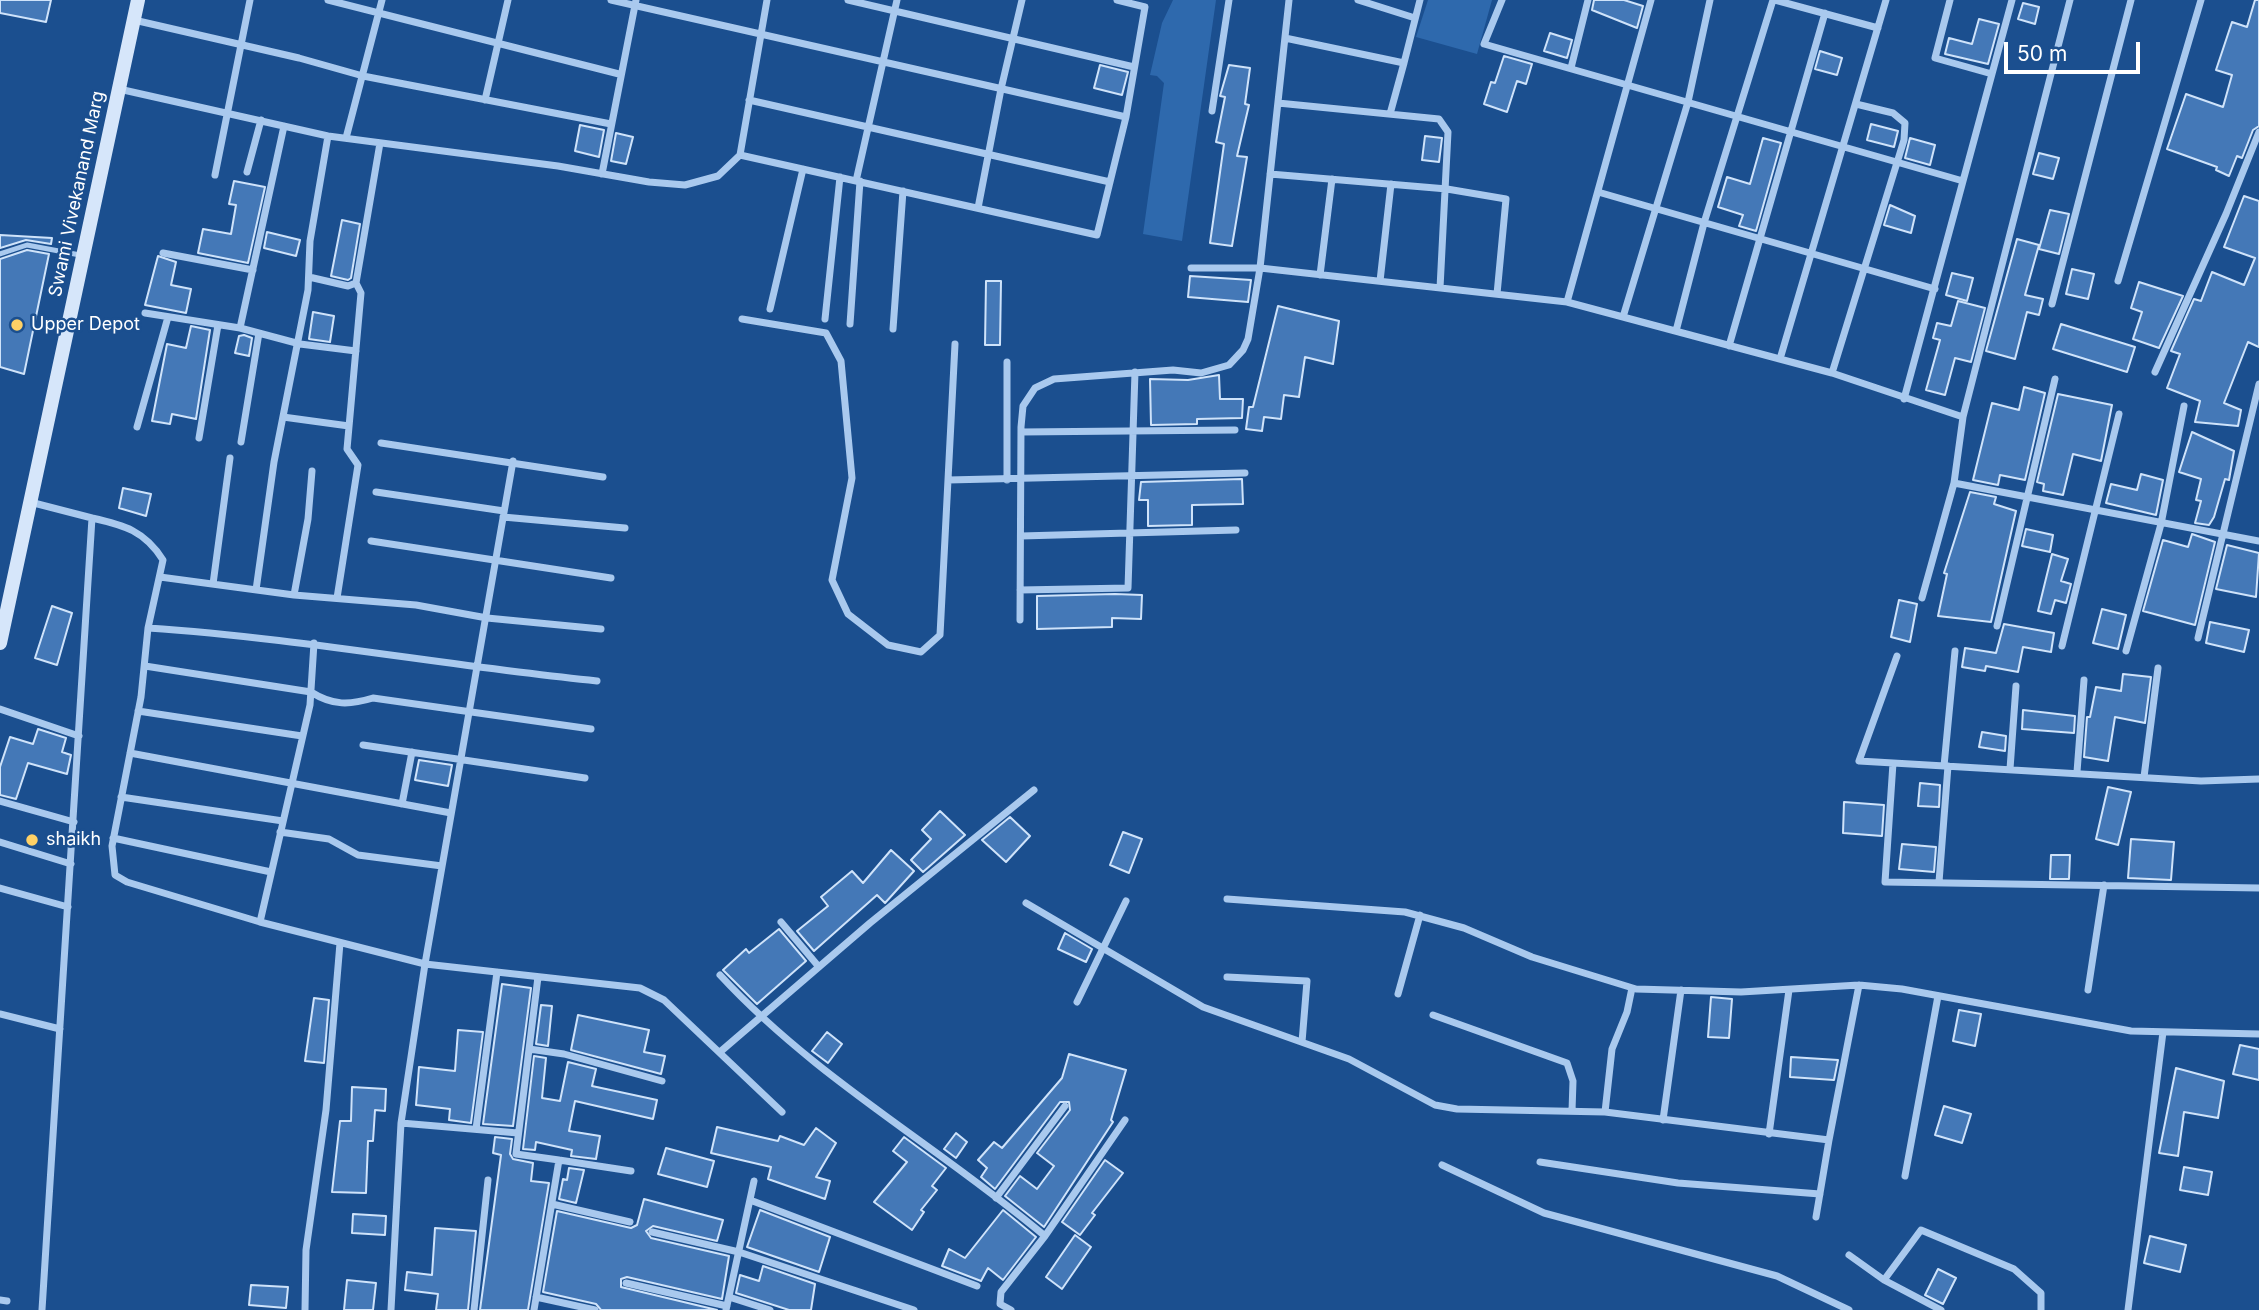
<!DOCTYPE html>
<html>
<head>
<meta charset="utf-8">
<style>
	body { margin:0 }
	#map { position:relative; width:2259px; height:1310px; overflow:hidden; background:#1b4f8f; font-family:Inter,sans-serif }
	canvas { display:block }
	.scale { position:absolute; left:2004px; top:42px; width:136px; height:32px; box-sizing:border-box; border:4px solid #fff; border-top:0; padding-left:9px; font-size:21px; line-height:24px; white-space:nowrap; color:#fff; -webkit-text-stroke:5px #1b4f8f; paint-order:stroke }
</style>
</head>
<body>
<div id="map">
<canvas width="2259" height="1310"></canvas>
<div class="scale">50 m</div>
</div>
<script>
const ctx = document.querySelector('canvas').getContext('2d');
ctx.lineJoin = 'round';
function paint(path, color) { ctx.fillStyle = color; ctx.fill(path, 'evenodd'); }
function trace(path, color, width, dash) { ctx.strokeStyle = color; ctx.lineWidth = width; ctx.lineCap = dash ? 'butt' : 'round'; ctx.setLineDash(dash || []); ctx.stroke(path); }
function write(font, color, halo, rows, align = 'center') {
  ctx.font = font + ' Inter,sans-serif'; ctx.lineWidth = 5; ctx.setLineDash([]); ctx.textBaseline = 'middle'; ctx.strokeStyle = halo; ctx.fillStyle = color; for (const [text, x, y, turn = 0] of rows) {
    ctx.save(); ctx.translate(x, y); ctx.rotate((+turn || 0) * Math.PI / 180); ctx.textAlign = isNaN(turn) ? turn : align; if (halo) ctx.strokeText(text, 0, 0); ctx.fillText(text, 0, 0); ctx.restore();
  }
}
paint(new Path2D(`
	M1173 0H1216L1182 241 1143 234 1164 83 1157 76 1150 75 1162 23Z
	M1428 0H1492L1477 54 1416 37Z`), '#2e69ad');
const building = new Path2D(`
	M0 0H51L46 22 0 13Z
	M1594 0H1624L1643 6 1637 28 1592 10Z
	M2255 0H2259V126L2253 130 2242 158 2237 156 2229 176 2216 170 2217 167 2167 149 2186 94 2223 107 2232 75 2216 70 2232 22 2247 27Z
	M2023 3 2039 7 2035 24 2018 19Z
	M1979 19 1999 24 1988 64 1945 54 1949 38 1972 44Z
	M1550 33 1572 40 1567 58 1544 51Z
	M1820 51 1842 58 1837 75 1815 69Z
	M1504 56 1532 64 1526 84 1517 81 1507 112 1484 104 1491 82 1495 83Z
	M1100 65 1128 72 1122 95 1094 88Z
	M1229 65 1250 68 1245 104 1249 105 1237 156 1247 157 1232 246 1210 243 1224 144 1216 142 1225 97 1220 96Z
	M1871 124 1898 131 1894 147 1867 140Z
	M580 125 604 130 599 157 575 151Z
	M616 133 633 137 626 164 611 161Z
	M1425 136 1442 138 1439 162 1422 160Z
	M1763 138 1781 143 1756 231 1739 226 1743 215 1718 207 1727 177 1750 184Z
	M1910 138 1935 145 1930 165 1905 158Z
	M2039 153 2059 158 2053 179 2033 174Z
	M234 181 265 187 248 263 198 253 203 229 231 234 236 205 229 204Z
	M2244 196 2259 201V347L2248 342 2224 403 2241 410 2238 426 2195 422 2200 401 2167 388 2180 354 2171 351 2194 299 2201 301 2212 272 2244 285 2255 258 2224 247Z
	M1890 205 1915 216 1911 233 1884 225Z
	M2050 210 2069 214 2059 254 2039 249Z
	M342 220 360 224 351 278 348 280 331 276Z
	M267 232 300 240 296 256 264 248Z
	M0 235 52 238 51 244 26 240 0 248Z
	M2017 239 2039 245 2025 295 2043 299 2039 315 2027 312 2015 359 1986 351Z
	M27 250 49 254 24 374 0 367V259Z
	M158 256 176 262 171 285 191 289 186 313 145 305Z
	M2072 269 2094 274 2088 299 2066 294Z
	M1952 273 1973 278 1967 301 1946 295Z
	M1190 276 1251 280 1248 302 1188 297Z
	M986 281H1001L1000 345H985Z
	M2139 282 2183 296 2159 348 2133 339 2142 312 2131 308Z
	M1958 301 1985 308 1971 362 1955 358 1945 395 1926 390 1940 340 1933 338 1937 323 1951 326Z
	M1278 306 1339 321 1333 364 1305 357 1299 397 1284 395 1281 419 1264 417 1262 431 1246 429 1249 407H1253Z
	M313 312 334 316 330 342 309 339Z
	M2061 324 2135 347 2127 372 2053 349Z
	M191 326 210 330 196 419 172 414 170 424 152 421 167 344 186 348Z
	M244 335 252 338 249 356 235 353 239 336Z
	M1219 375 1220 399H1243L1242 418 1197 419V424L1151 425 1150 379 1188 380Z
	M2024 387 2045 393 2025 480 2000 475 1998 485 1973 480 1992 403 2019 410Z
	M2058 394 2112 405 2101 461 2073 454 2063 495 2043 491 2044 484 2037 482Z
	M2192 432 2234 451 2229 480 2225 479 2214 517 2209 525 2195 523 2201 501 2196 500 2201 479 2179 472Z
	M2141 474 2163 480 2156 515 2106 503 2111 484 2137 490Z
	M1242 479 1243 504 1192 505V525L1148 526V500H1139L1141 482Z
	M123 488 151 494 146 516 119 508Z
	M1970 492 1996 497 1994 504 2016 511 1991 622 1938 616 1947 574 1944 573Z
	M2026 529 2053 535 2050 552 2022 546Z
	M2192 534 2215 542 2195 625 2143 611 2163 540 2188 547Z
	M2227 545 2259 553 2256 597 2216 589Z
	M2052 554 2068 559 2061 581 2071 584 2066 603 2055 600 2051 614 2038 611Z
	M1115 594 1142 595 1141 619 1112 618V627L1037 629V596Z
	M1899 600 1917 604 1910 642 1891 637Z
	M52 606 72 613 57 665 35 658Z
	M2102 609 2126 615 2118 649 2093 643Z
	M2210 622 2249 630 2244 652 2206 643Z
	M2004 624 2054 633 2051 652 2023 647 2018 672 1986 666 1985 671 1962 667 1965 648 1996 653Z
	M2123 674 2151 677 2145 723 2115 717 2108 761 2084 757 2087 717H2090L2096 687 2121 691Z
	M2023 710 2075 716 2074 733 2022 729Z
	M38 729 66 738 62 752 71 755 67 774 28 763 16 799 0 795V767L10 737 33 744Z
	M1982 732 2006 736 2005 751 1979 747Z
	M419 760 452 765 448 786 415 780Z
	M1920 783 1940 785 1939 807 1918 806Z
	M2108 787 2131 792 2118 845 2096 839Z
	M1844 802 1884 805 1882 836 1843 833Z
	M940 811 965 835 923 872 911 860 931 839 922 830Z
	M1010 817 1030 836 1006 862 982 840Z
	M1123 832 1142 839 1129 873 1110 865Z
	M2131 839 2174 842 2171 880 2128 878Z
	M1902 844 1936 847 1934 872 1899 869Z
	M891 850 914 871 885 903 877 895 814 951 797 931 828 906 821 897 852 871 863 883Z
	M2051 855H2070L2069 879H2050Z
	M779 929 806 961 757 1004 723 970 746 949 749 953Z
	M1065 933 1092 949 1086 962 1058 949Z
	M502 984 531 988 513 1126 483 1124Z
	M1711 997 1732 999 1729 1038 1708 1037Z
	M314 998 329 1000 324 1063 305 1061Z
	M541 1005 552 1006 548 1046 536 1044Z
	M1959 1010 1981 1014 1975 1046 1953 1041Z
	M578 1015 649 1030 644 1052 665 1056 661 1074 571 1050Z
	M458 1030 483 1032 471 1123 449 1120 450 1109 416 1105 419 1067 455 1071Z
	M827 1032 842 1044 828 1063 812 1051Z
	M2240 1045 2259 1049V1080L2233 1074Z
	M1069 1054 1126 1070 1111 1120 1113 1122 1044 1227 1005 1196 1020 1176 1037 1189 1054 1166 1037 1153 1070 1110 1069 1102H1060L995 1189 981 1177 987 1168 978 1160 994 1142 1002 1148 1062 1078Z
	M534 1056 546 1058 542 1098 560 1101 568 1062 596 1069 592 1086 657 1100 653 1119 575 1101 569 1131 600 1136 596 1159 571 1156 572 1150 536 1142 535 1150 523 1149Z
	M1791 1057 1838 1060 1834 1080 1790 1077Z
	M2176 1068 2224 1081 2218 1118 2184 1112 2178 1156 2159 1153Z
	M352 1087 386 1089 385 1111 375 1110 373 1141H368L366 1193 332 1192 340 1121H351Z
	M1944 1106 1971 1114 1962 1143 1935 1135Z
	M717 1127 778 1141 780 1136 804 1145 816 1128 836 1143 816 1177 830 1181 825 1199 768 1179 771 1167 711 1153Z
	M956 1133 967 1142 956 1158 944 1149Z
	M495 1137 512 1139 510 1154 513 1159 533 1163 531 1181 549 1183 528 1310H480L501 1155 493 1153Z
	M904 1137 946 1168 932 1186 937 1190 921 1210 924 1212 912 1230 874 1202 907 1162 893 1151Z
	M666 1148 714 1161 707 1187 658 1174Z
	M1105 1160 1123 1173 1092 1213 1095 1215 1080 1235 1062 1222Z
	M2184 1167 2212 1172 2208 1195 2180 1190Z
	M569 1168 584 1170 576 1203 559 1199 563 1179 567 1180Z
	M644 1199 723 1220 717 1241 653 1226 646 1231 651 1238 729 1256 722 1299 627 1277 621 1279V1287L717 1310H601L596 1304 543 1292 557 1211 631 1228 637 1225Z
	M760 1210 830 1237 819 1272 747 1247Z
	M1003 1210 1036 1237 1003 1280 988 1268 981 1281 942 1266 949 1249 965 1258Z
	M353 1214 386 1216 385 1235 352 1233Z
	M435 1228 476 1231 468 1310H436L438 1294 405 1290 407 1272 432 1275Z
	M1075 1235 1091 1247 1062 1289 1046 1277Z
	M2150 1236 2186 1245 2180 1272 2144 1263Z
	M763 1266 815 1284 811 1310H789L736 1293 740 1275 759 1281Z
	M1938 1269 1956 1278 1943 1304 1925 1295Z
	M347 1280 376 1283 373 1310H344Z
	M251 1285 288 1287 286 1308 249 1305Z`);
paint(building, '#4478b7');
trace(building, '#cfe3fa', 2);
trace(new Path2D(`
	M0 254 27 245 80 255`), '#a9c9ee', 5);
trace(new Path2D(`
	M328 0 619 74
	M611 0 1126 117
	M848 0 1134 67
	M1358 0 1415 18
	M1502 0 1484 44 1963 181
	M1775 0 1878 28
	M1950 0 1935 58 1992 74
	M134 20 299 58 363 76 611 124
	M1285 38 1404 63 1390 114
	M1404 63 1420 0
	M1571 68 1588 0
	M119 89 328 136 558 166 649 182 685 185 718 176 740 155 767 0
	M485 100 508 0
	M749 100 1110 182
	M1278 103 1439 119 1448 132 1440 288
	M1212 111 1229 0
	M346 138 382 0
	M740 155 1097 235 1126 117 1145 7 1117 0
	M247 172 261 120
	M602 174 636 0
	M1270 174 1447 189 1506 199 1497 294
	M215 175 250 0
	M856 181 897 0
	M1598 192 1935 289
	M978 208 1001 89 1022 0
	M163 253 253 270
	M1191 268H1260L1567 302 1832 373 1963 417
	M1320 275 1332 179
	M309 277 348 286 356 283
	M1380 281 1391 184
	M2118 281 2201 0
	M1567 302 1651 0
	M2052 304 2131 0
	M770 309 803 169
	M145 313 240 328 300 344 356 351
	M1623 317 1688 102 1710 0
	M742 319 826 333 841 361 852 478 832 580 848 614 888 645 921 652 940 635 955 344
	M825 319 840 177
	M850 324 860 181
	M240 328 284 126
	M893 329 903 191
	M1676 331 1704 223 1773 0
	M1729 346 1825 13
	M1780 359 1886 0
	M2155 372 2226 214 2259 132
	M1832 373 1904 140 1905 123 1893 113 1856 104
	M1904 399 2012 0
	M283 417 349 426
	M137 427 168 317
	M1021 432 1235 430
	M199 438 218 325
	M241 442 259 333
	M381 443 603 477
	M948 480 1245 473
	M1007 480V362
	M1954 483 2259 541
	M376 492 504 511
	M30 502 92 518 42 1310
	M503 517 625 528
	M92 518C124 525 145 531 163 560L148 628 141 697 112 846 115 875 127 882 260 922 310 705 314 643
	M1021 536 1236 530
	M371 541 611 578
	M160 577 294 595 416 605 487 618 601 629
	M213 584 230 458
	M256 590 274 462 308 290 310 241 328 136
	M1020 590 1128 588 1135 372
	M294 595 308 519 312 471
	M337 598 358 465 347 449 361 293 356 283 380 143
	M1922 598 1954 483 1963 417 2070 0
	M1020 620 1021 427 1023 406 1035 388 1054 379 1173 370 1201 373 1229 365 1243 350 1248 339 1260 268 1289 0
	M1997 626 2055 379
	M148 628C299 638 447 666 597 681
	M2198 638 2259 384
	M2062 646 2119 414
	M2126 651 2161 524 2184 406
	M1897 656 1859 761 2201 781 2259 779
	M145 666 311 692C333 706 350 705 373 698L591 729
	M0 709 79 736
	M138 711 302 736
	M363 745 585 778
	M130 753 451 813
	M1893 763 1885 882 2259 888
	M1944 766 1955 651
	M2010 769 2016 686
	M2077 772 2084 680
	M2144 777 2158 668
	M121 797 283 821
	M0 801 74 822
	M402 804 412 752
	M280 832 329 839 358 855 442 866
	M113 838 271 872
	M0 842 71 864
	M1939 882 1948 766
	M0 888 68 907
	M1227 899 1405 912 1464 928 1532 957 1636 989 1741 992 1859 985 1902 989 2131 1031 2259 1034
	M1026 903 1203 1007 1349 1059 1435 1105 1457 1109 1605 1112 1829 1140 1859 985
	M260 922 425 964 640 988 664 1000 782 1112
	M781 922 819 967
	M720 975C815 1078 938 1146 1045 1236L1001 1292 1000 1304 1011 1310
	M1227 977 1307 981 1302 1042
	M2088 990 2104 885
	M1398 994 1420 915
	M1077 1002 1126 901
	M0 1014 60 1029
	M1433 1015 1567 1063 1573 1081 1572 1111
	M529 1049 564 1054 662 1081
	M720 1052 870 923 1034 790
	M1605 1112 1612 1049 1627 1012 1632 988
	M1663 1120 1681 990
	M401 1123 518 1133
	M476 1129 497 972
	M1769 1134 1789 990
	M559 1160 631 1171
	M1540 1162 1678 1183 1820 1194
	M1442 1165 1544 1213 1777 1276 1849 1310
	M1905 1176 1938 996
	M996 1198 1065 1106
	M750 1200 977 1286
	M552 1204 630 1222
	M1816 1217 1829 1140
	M652 1232 739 1252 914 1310
	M1045 1236 1125 1120
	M1849 1255 1884 1280 1921 1230 2014 1269 2041 1293V1310
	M1884 1280 1941 1310
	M626 1283 727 1306
	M536 1297 595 1310
	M729 1297 770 1310
	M0 1300 7 1301
	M305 1310 306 1250 326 1110 340 943
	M391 1310 401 1123 425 964 513 461
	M474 1310 488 1180
	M534 1310 559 1160 516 1154 538 977
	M726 1310 754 1181
	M2128 1310 2163 1032`), '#a9c9ee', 7);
trace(new Path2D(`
	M0 643 138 0`), '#d6e6fa', 14);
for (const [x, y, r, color] of [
	[17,325,7,"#ffd166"],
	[32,840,7,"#ffd166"]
]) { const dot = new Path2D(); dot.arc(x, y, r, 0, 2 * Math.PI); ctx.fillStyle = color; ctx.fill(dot); trace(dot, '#1b4f8f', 2.5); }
write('18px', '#fff', '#1b4f8f', [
	["Swami Vivekanand Marg",77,194,-78]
]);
write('18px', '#fff', '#1b4f8f', [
	["Upper Depot",31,325],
	["shaikh",46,840]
], 'left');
</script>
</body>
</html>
